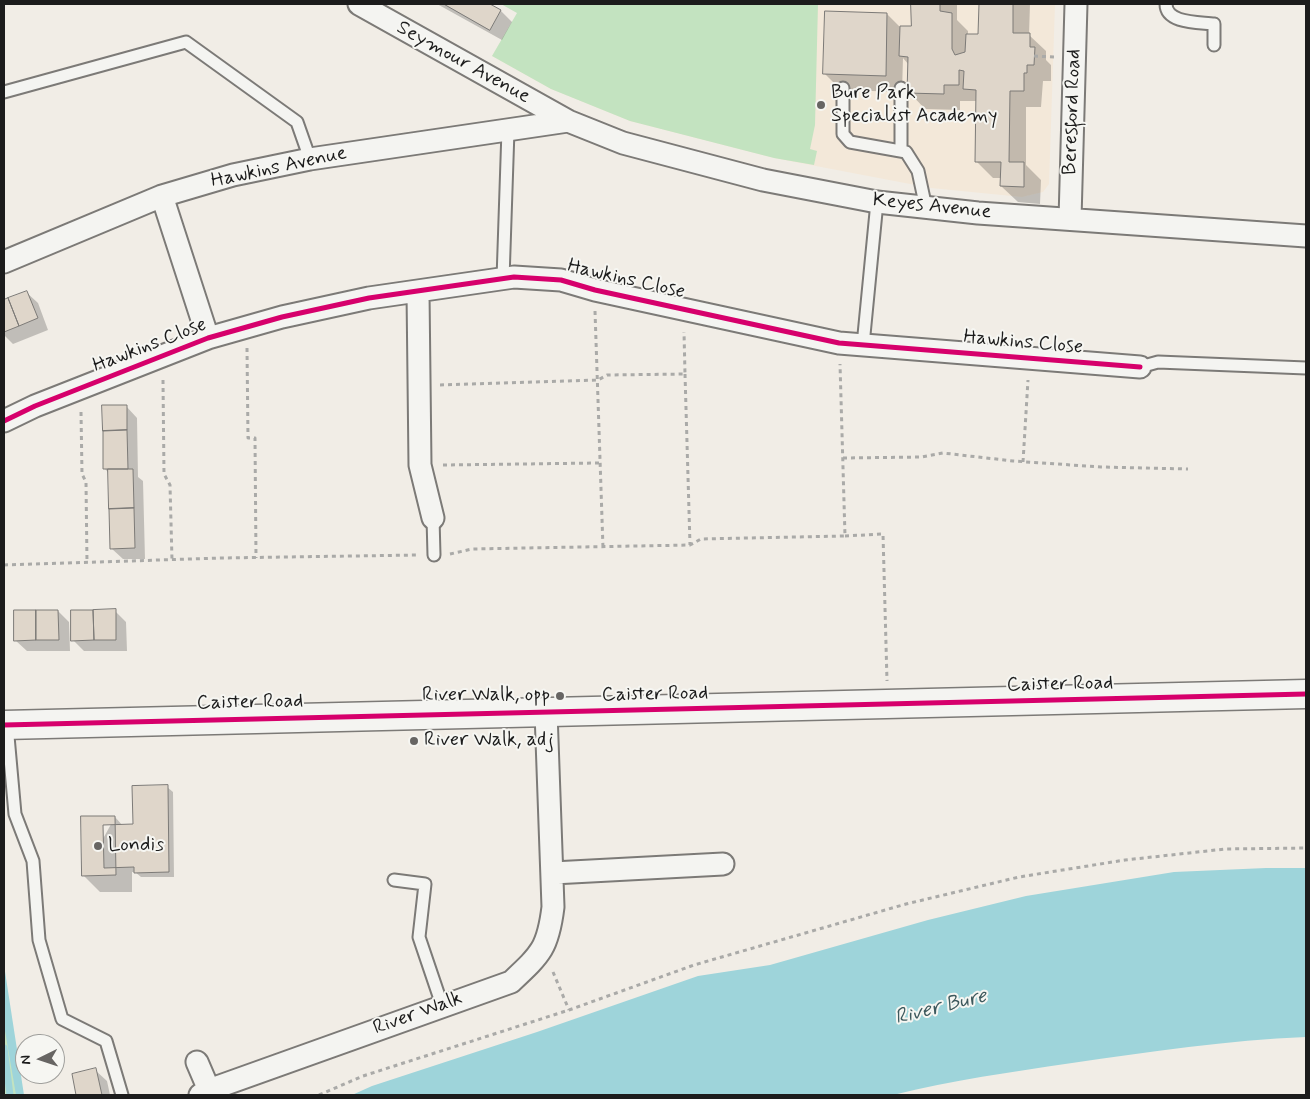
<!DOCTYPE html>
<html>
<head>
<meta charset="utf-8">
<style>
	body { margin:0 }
	#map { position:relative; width:1310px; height:1099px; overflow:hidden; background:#f1ede6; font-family:Mynerve,sans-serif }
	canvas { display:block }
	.frame { position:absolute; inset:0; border:5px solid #1c1c1c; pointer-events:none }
	.north { position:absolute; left:15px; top:1034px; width:50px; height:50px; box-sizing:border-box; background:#f6f6f2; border:1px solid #9f9f9c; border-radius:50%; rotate:266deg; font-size:14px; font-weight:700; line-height:20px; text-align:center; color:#1c1c1c }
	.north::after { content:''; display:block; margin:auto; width:18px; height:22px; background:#676563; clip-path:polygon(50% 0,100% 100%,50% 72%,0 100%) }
</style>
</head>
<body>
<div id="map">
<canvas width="1310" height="1099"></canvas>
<div class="frame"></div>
<div class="north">N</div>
</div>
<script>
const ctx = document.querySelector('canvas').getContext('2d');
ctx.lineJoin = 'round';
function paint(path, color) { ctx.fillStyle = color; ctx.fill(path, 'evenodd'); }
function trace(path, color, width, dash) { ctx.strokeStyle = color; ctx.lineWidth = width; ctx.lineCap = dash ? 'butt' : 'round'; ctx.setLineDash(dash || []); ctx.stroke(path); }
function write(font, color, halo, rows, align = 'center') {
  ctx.font = font + ' Mynerve,sans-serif'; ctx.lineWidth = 4; ctx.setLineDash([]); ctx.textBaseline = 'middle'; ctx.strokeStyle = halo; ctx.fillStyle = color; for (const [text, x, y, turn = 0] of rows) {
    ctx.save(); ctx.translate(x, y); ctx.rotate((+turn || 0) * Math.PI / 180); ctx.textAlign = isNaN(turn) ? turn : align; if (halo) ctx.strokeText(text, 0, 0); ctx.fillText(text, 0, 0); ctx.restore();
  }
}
paint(new Path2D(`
	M523 4H1055L1049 184 1043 192 1022 197 931 188 774 158 630 121 551 89 492 56Z`), '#f3e8d9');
paint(new Path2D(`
	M501 4H818L815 125 810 149 817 151 814 165 774 158 630 121 551 89 492 56 517 13Z
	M4 1009 18 1095H4Z`), '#c3e3c0');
paint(new Path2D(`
	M1266 868H1306V1037C1228 1040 1149 1052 1072 1063 1012 1072 952 1080 893 1095H352L372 1086 537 1032 698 976 770 965 928 920 1026 896 1174 872Z
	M4 965 24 1095H16L4 1025Z`), '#9ed4da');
paint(new Path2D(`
	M437 4H487L501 11 512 22 502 40Z
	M912 4H957V20L968 31V36H980V4H1030L1029 35 1046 51V60L1051 65V81H1043L1041 107H1026V165L1041 180 1040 204 1018 202 1001 186V178H993L976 161 977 101H960V110L925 109 909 92V65L903 58 902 92 841 90 824 73 887 14 902 29 912 28Z
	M26 292 38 303 48 330 13 344 4 335V302Z
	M126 406 137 418 138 477 143 481 145 559H123L111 548 110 474 105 469Z
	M58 611 69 622 70 651H27L15 640Z
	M115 611 126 622 127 651H84L73 640Z
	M167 787 173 792 174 877H141L135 872H132V892H100L83 875 115 817 123 826H134Z
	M95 1070 107 1081 110 1095H78L73 1075Z`), '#0003');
trace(new Path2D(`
	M4 1048 10 1095`), '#9ed4da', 7);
const building = new Path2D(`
	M444 4H490L501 10 490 30Z
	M911 4H940V11L952 13V49L955 55 965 52 966 34H978L979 4H1013V33H1030V47H1035L1034 65H1027V73H1024V91H1010L1009 162H1024V187L1000 186 1001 162H975L976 90 963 89 964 71 959 70V85H944V94L907 93 908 57 899 56 900 26H911Z
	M825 11 887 13 886 76 823 74Z
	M27 291 38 318 19 326 8 298Z
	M8 298 19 326 4 332V300Z
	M102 405H127V430L103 431Z
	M127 430 128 469H103V431Z
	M108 469H133L134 508 109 509Z
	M134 508 135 548 110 549 109 509Z
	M116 609V640H94L93 610Z
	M14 610H36V640L14 641Z
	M36 610H58L59 640H36Z
	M71 610H93L94 640 71 641Z
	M168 785 169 872 134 873V867L104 868 103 825 133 824 132 786Z
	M81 816H115L116 875 82 876Z
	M96 1068 102 1095H76L72 1074Z`);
paint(building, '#dfd6ca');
trace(building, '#7c7a77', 1);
const service = new Path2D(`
	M1166 4C1166 24 1200 22 1214 24V45
	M843 88V134L850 142 906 152 918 171 926 208
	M901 88V150
	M4 92 186 42 297 122 310 159
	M503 279 508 130
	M863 345 877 202
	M1140 367 1158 362 1306 368
	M433 518 434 555
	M7 725 15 814 33 861 39 940 62 1019 106 1041 122 1095
	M394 880 425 884 419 937 442 1005`);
const minor = new Path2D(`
	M359 4 568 121 623 143 763 180 877 202 978 213 1306 236
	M162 196 208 338
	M1070 219 1076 4
	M4 262 162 196 233 175 310 159 568 121
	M418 292 420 465 433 518
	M4 421 35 406 208 338 282 317 369 298 514 277 561 280 595 290 839 343 1140 367
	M553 873 723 864
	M197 1062 209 1090
	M200 1095 209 1090 511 982C541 954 548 948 553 907L546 712`);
const primary = new Path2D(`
	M4 725 1306 694`);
trace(service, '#7c7a77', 15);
trace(minor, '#7c7a77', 25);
trace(primary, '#7c7a77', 31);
trace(new Path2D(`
	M1034 56 1054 57
	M595 311 603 548
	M247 348 248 438H255L256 558
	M685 374 690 545
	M163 380 164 474 170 485 172 560
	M440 385 598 380 607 375 685 374 684 332
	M81 412 82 474 86 482 87 563
	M843 458 922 457 943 453 1013 461 1101 467 1188 469
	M1023 462 1028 380
	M443 465 600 463
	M845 536 883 534 887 681
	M450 554 472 549 690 545 701 539 845 536 840 364
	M4 565 222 558 417 555
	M553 972 569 1010
	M319 1095 363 1076 569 1010 694 965 906 904 1019 877 1125 860 1225 849 1306 848`), '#aaaaa8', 3, [4, 4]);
trace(service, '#f4f4f1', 11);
trace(minor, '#f4f4f1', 21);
trace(primary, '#f4f4f1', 28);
trace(new Path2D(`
	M4 421 35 406 208 338 282 317 369 298 514 277 561 280 595 290 839 343 1140 367
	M4 725 1306 694`), '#d6006c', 5);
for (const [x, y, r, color] of [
	[821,105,5,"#676563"],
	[560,696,5,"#676563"],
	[414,741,5,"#676563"],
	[98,846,5,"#676563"]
]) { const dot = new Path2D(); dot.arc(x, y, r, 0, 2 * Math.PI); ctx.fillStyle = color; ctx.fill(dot); trace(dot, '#f6f6f2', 2); }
write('20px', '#1c1c1c', '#f6f6f2', [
	["Seymour Avenue",463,63,29],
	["Beresford Road",1073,112,-88],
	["Hawkins Avenue",279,168,-12],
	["Keyes Avenue",932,207,6],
	["Hawkins Close",626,280,13],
	["Hawkins Close",1023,343,5],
	["Hawkins Close",150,346,-21],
	["Caister Road",1060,685,-1],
	["Caister Road",655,695,-1],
	["Caister Road",250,703,-1],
	["River Walk",418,1014,-20]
]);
write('20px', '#1c1c1c', '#f6f6f2', [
	["Bure Park",831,94],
	["Specialist Academy",831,117],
	["River Walk, opp",550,696,"right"],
	["River Walk, adj",424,741],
	["Londis",108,846]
], 'left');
write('italic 21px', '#3d595d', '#f6f6f2', [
	["River Bure",941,1008,-14]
]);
</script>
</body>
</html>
